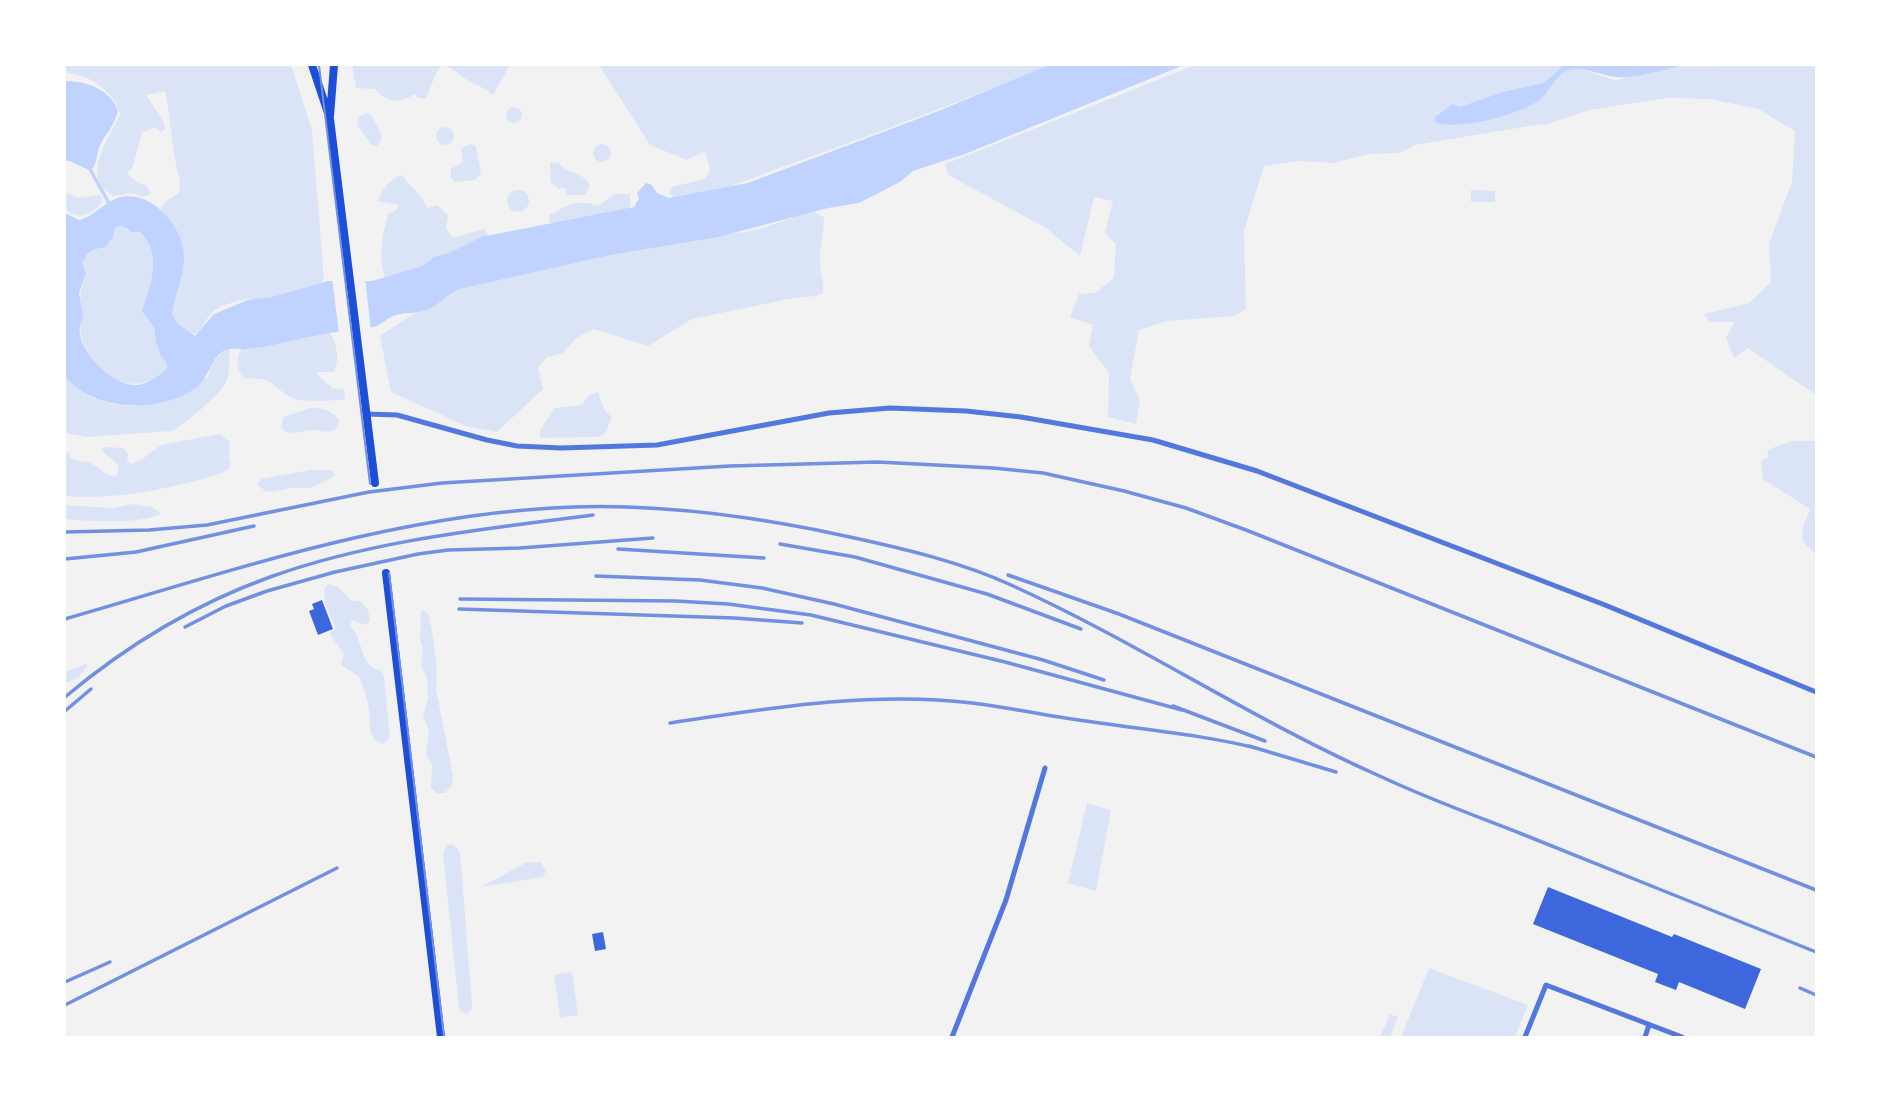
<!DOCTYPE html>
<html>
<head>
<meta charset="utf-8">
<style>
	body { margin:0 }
	#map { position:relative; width:1881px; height:1102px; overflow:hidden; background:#f2f2f2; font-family:"Fira Sans Condensed",sans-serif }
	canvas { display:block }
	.frame { position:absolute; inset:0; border:66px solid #fff; pointer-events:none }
</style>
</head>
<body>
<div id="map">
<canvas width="1881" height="1102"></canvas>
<div class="frame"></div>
</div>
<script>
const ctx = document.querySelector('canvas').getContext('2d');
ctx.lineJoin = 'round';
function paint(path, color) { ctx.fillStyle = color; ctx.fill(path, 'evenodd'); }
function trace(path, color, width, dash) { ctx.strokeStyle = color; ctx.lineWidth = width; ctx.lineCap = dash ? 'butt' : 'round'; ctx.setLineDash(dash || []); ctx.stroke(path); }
paint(new Path2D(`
	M65 65H291L312 130 324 280 317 286 254 303 248 298C237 302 222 304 214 311 205 318 204 329 196 334L190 333 171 320 161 208 165 202 179 193C182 179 177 172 175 159 171 137 170 114 165 91L146 95 163 121 166 129 161 132 154 127 142 133 133 166 127 174 138 183 147 186 150 194 143 197 132 193 113 196C79 176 110 138 120 114 113 90 89 74 65 73Z
	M352 65H505L509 67 493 95C484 87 477 86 467 80 457 73 454 68 442 65L436 73 426 99 418 98 414 94C400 104 387 103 375 89L356 88Z
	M599 65H1054L876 133 708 194 677 201 669 193 672 187 705 179 710 170 705 151 687 160 650 145Z
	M1195 65H1581V69L1617 81 1645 67 1816 65V395L1748 348 1734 358 1726 338 1734 322H1709L1704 314 1749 303 1771 282 1769 243 1792 182 1795 131 1758 109 1710 99 1668 98 1589 110 1545 125 1542 124 1415 145 1400 153 1369 154 1333 163 1301 161 1264 166 1244 231 1246 309 1234 316 1167 321 1139 330 1130 379 1140 400 1136 424 1108 417 1109 373 1089 346 1093 325 1070 317 1079 294 1095 293 1114 278 1116 244 1105 233 1113 201 1094 197 1080 256 1046 228 948 175 945 164Z
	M506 115a8 8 0 1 1 16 0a8 8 0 1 1-16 0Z
	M367 113 372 116 382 135 380 142 377 146 372 145 357 125 359 116Z
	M436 136a9 9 0 1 1 18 0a9 9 0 1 1-18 0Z
	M593 153a9 9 0 1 1 18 0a9 9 0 1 1-18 0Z
	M471 144 476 146 481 173 475 180 455 182 451 178V169L463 162 461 148Z
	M550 162 559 163C569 175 578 169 590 184L586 195H567L565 188 559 189 551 182Z
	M402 175C412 190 420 190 427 208L437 205 448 215 446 228 453 238 484 229 491 239 387 284C378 260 381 239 388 214L397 210 398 205 377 201C383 189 389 179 402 175Z
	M1471 190 1495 191V202H1471Z
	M507 201a11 11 0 1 1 22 0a11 11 0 1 1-22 0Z
	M65 193 80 198 99 195 102 197V202C92 214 78 222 65 208Z
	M614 194H630V210L575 219 558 228 550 222 549 215C569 205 577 198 598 206Z
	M812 211 824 217C824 233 819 248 820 264 820 274 825 282 823 293L815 296 789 299 692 319 648 346 594 329 576 338 563 353 547 357 538 367 543 389 497 432 466 426 391 392 380 336 454 287 639 247 757 230Z
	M121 226 126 230 140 232C171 262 141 288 146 317 148 318 150 319 151 320 156 326 154 336 156 343 158 352 166 359 167 369 130 404 85 371 80 328 77 308 80 291 86 273L82 263C89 252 93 248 106 247L114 235 115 228Z
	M329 332C337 342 340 360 334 372H318L317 374 332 388 344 390 345 399C337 401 302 402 295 399 272 390 277 376 245 379 236 372 235 356 243 348Z
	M229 349C229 360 231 372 226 382 220 395 185 424 172 431L87 437 65 433V377C85 400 122 412 152 403 171 398 190 385 208 377 211 363 216 355 229 349Z
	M598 392 604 409 612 418 605 433 598 437 540 438V430L555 408 582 405 589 395Z
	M310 408C322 408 332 410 339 420L337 428C328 434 324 431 314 430 301 429 298 436 284 431L281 427 283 417Z
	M219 434 230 442 229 456 231 466C224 475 213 475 202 479 158 491 111 500 65 496V453L69 452 70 457C77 463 80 460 88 462 99 466 105 476 116 477L119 466 102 451 104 447 123 448 128 454 127 461 131 464 141 460 161 445Z
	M1791 441H1816V554L1803 542 1802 529 1810 509 1763 479 1761 461 1769 457 1767 450Z
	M311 470H332L335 476 311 488H292L270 492 265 491 257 484 261 479Z
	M132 504 151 507 161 513C144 525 87 521 65 519V505L114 508Z
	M328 584 338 587 351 601H360L368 610 370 621 365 625 352 620 350 626C364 638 359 667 380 670L384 676 390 738 383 744C365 737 372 725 369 710 368 700 364 690 361 681L358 676 341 665 344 654 329 633 336 629 325 603 324 589Z
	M423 610 429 615C433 640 439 664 436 689L453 776 452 785 445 793H437L431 788 432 765 426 755 429 731 423 716 428 698 427 678 421 665 423 650 420 639 421 612Z
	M86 664 88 666 78 678 65 683V672Z
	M1087 803 1111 810 1096 891 1068 883Z
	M453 844 460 852 472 1005V1009L467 1014 461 1012 459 1007 443 854 447 845Z
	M541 862 546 871 543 877 481 887 525 863Z
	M1429 968 1528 1005 1515 1037H1401Z
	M572 972 578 1015 560 1018 554 975Z
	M1390 1014 1398 1017 1390 1037H1380Z`), '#dbe4f7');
paint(new Path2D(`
	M1049 65H1184L965 154 913 171 900 182 859 203 828 208 718 237 610 255 459 289C446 295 436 308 423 311 412 314 401 312 391 317 385 320 380 326 373 327 361 330 348 330 336 332 306 336 277 346 247 349 241 350 236 348 231 349 211 351 211 376 197 387 161 414 95 412 65 377V213L79 220C96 216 104 201 121 197 152 190 184 227 184 257 184 278 174 295 172 315L178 324 195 336 214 314 248 300 272 297 328 281H372L423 266 434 257 449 253 481 237 634 207 639 198 637 193 646 183 652 185 657 193 669 198 748 183 936 112ZM121 226 132 232H140C164 255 150 285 142 311L154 327 156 343 161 356 166 363 167 369C160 375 147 384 138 385 111 388 67 342 83 317L79 293 86 273 82 263C91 248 92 250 106 247L114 235 115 228Z
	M1564 65H1686C1668 68 1634 79 1617 77 1602 76 1583 66 1569 70 1556 74 1551 89 1543 97 1528 113 1455 132 1435 122V117L1453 104 1460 107 1503 92 1544 83Z
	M65 81C86 81 109 89 118 110 116 124 104 135 99 148 96 157 97 164 91 171L70 161H65Z`), '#bfd3fe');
paint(new Path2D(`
	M332 277H365L371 331 339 335Z`), '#f2f2f2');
trace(new Path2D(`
	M91 171 110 205`), '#bfd3fe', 3.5);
paint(new Path2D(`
	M322 600 333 629 318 635 309 611 314 609 312 604Z
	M1548 887 1672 937 1674 934 1761 969 1745 1009 1679 982 1676 990 1655 982 1658 974 1533 924Z
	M603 932 606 949 595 951 592 934Z`), '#3d67dc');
trace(new Path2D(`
	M367 414 397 415 487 440 517 446 561 448 657 445 829 413 890 408 966 411 1021 417 1153 440 1257 471 1605 605 1816 692
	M952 1037 1006 900 1045 768
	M1525 1037 1546 985 1682 1037
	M1645 1037 1649 1025`), '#5277de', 5);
trace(new Path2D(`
	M312 65 330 119 375 483
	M330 116 334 65
	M386 573 441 1037`), '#1d4ed8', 8);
trace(new Path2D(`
	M319 65 370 484
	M389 573 444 1037`), '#7290e2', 2);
trace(new Path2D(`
	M65 532 149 530 207 525 369 492 442 483 730 466 878 462 993 468 1043 473 1124 491 1186 508 1246 530 1816 757
	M780 544 855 557 987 594 1081 629
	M618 549 764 558
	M65 559 136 552 254 526
	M1008 575 1119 614 1816 890
	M596 576 700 580 762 588 834 604 1043 660 1104 680
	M460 599 676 601 728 604 811 615 1005 662 1182 710
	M459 609 734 618 802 623
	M65 619C232 571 398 513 573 507 667 504 759 517 850 537 905 549 961 562 1011 585 1139 643 1256 722 1384 778 1429 799 1476 816 1522 834 1620 873 1718 913 1816 952
	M185 627 226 606 267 591 335 572 418 554 448 550 520 548 653 538
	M65 697C126 646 195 604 270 577 373 540 485 529 593 515
	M1173 706 1265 741
	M65 711 91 689
	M670 723C770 708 871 691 972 703 1013 708 1053 717 1093 722 1148 730 1203 735 1256 748
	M1249 746 1336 772
	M65 982 110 962
	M1800 988 1816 995
	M65 1005 337 868`), '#7290e2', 3.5);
</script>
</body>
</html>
